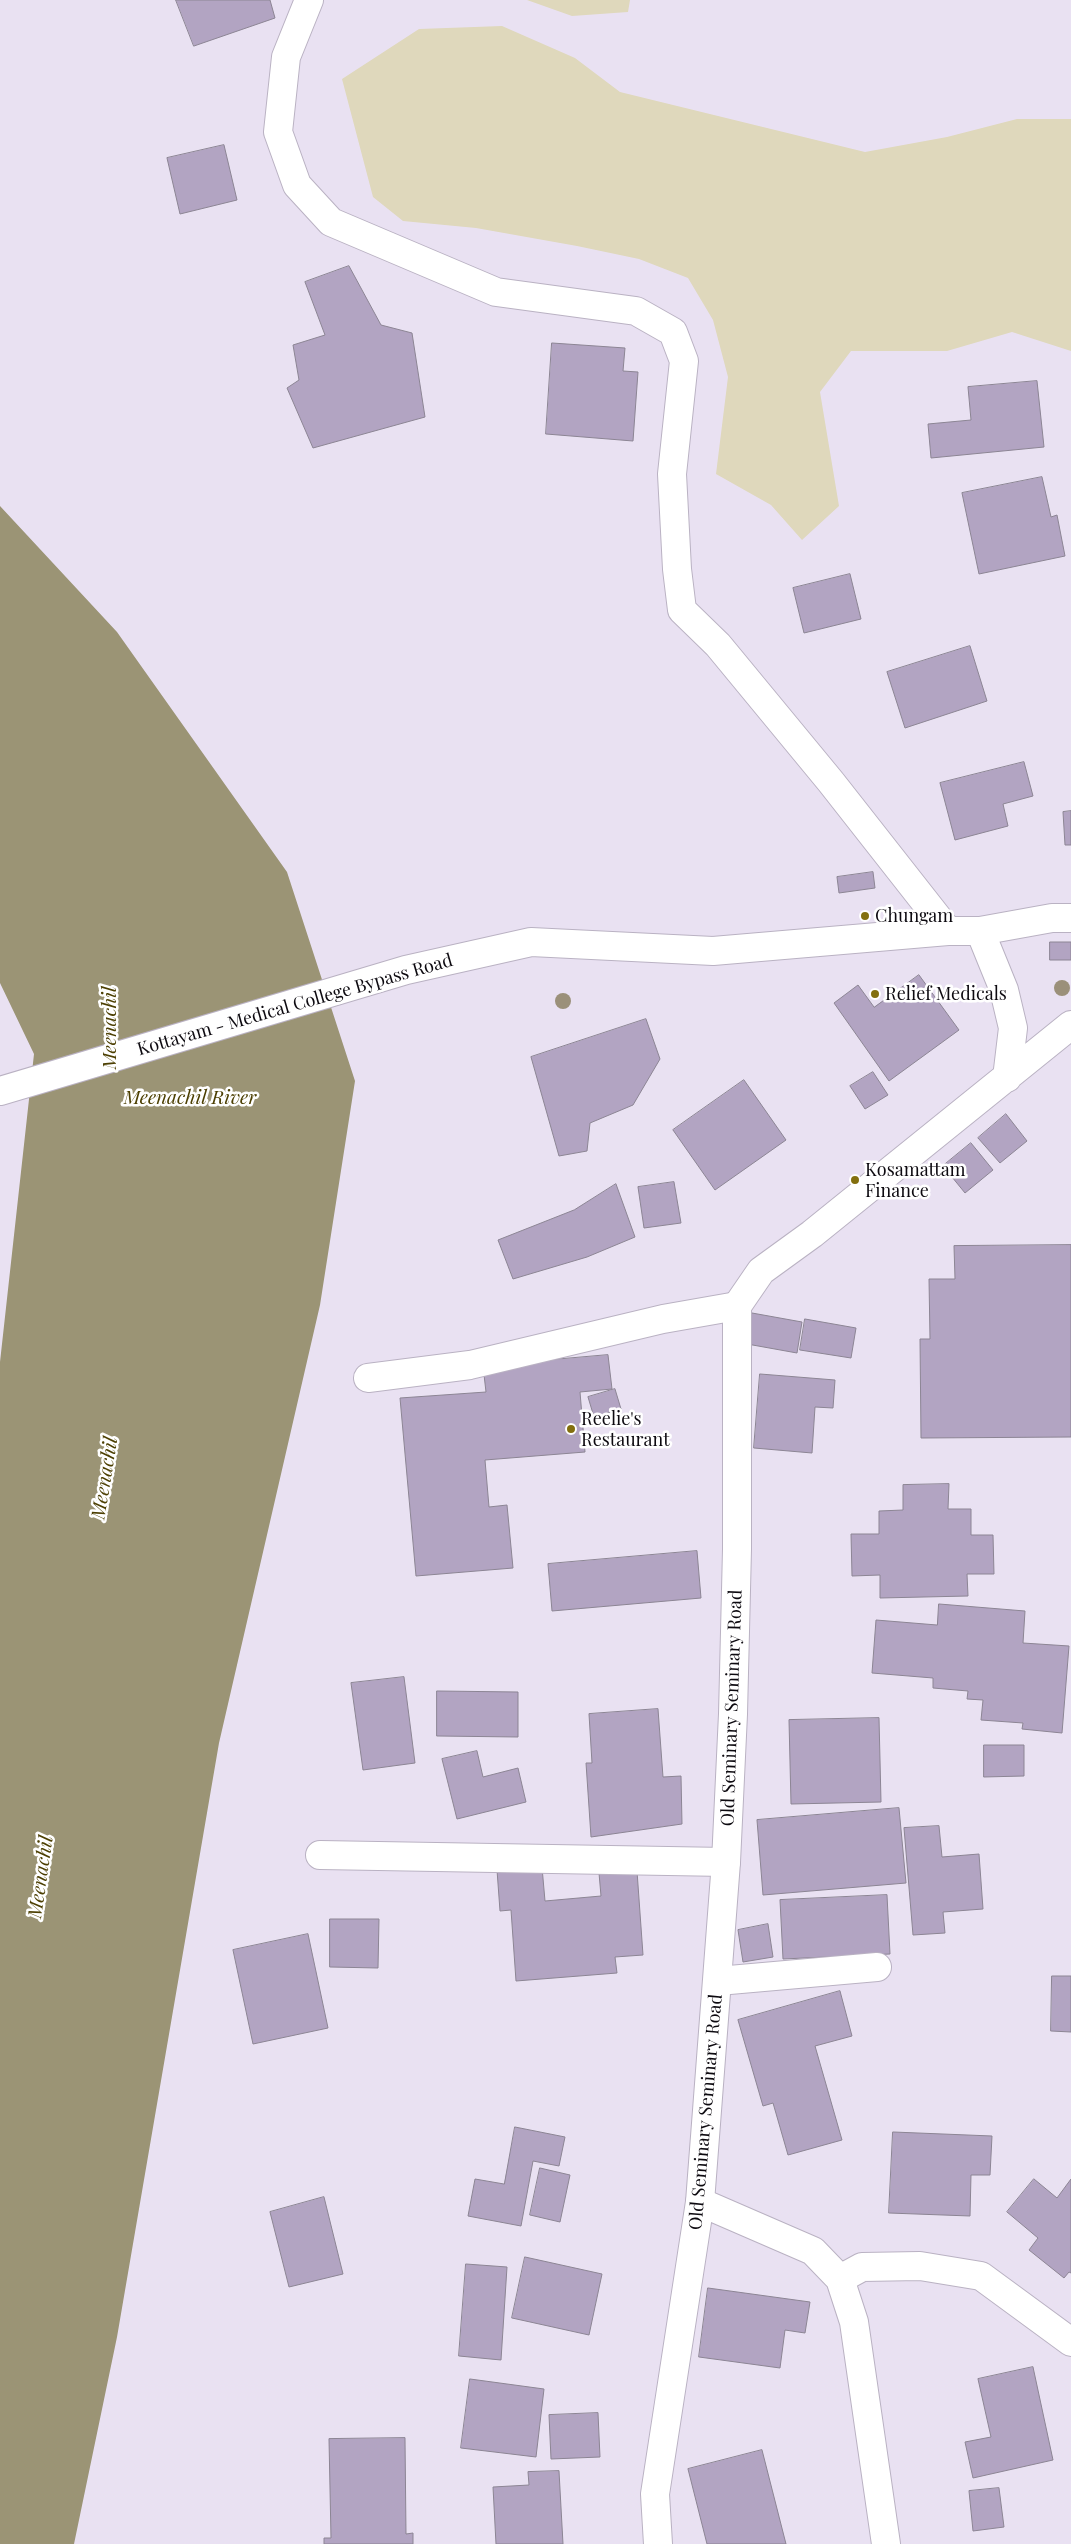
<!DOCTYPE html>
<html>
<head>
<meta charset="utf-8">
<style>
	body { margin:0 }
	canvas { display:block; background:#e9e1f2 }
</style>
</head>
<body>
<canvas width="1071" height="2544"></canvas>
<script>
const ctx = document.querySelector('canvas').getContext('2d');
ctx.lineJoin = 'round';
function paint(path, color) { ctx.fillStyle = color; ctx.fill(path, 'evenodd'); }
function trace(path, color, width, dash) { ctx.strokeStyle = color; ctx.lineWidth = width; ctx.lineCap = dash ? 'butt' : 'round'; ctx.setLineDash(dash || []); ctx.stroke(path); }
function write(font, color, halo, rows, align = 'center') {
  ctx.font = font + ' "Playfair Display",serif'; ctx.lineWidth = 5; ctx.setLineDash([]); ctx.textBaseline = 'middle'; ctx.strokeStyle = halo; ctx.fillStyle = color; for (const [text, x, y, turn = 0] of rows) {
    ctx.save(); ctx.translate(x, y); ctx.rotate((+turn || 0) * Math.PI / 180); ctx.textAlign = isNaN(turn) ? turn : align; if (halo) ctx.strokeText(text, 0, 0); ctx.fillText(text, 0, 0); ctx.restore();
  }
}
paint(new Path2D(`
	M527 0H630L628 12 572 16Z
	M502 26 575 58 620 92 865 152 947 137 1017 119H1071V351L1012 332 947 351H851L820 392 839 506 802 540 771 505 716 474 728 377 713 320 688 278 639 259 577 246 476 228 403 221 373 197 342 79 419 29Z`), '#dfd8bc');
paint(new Path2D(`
	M0 506 117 632 287 872 355 1081 320 1305 219 1743 117 2337 74 2544H0V1362L34 1054 0 983Z`), '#9b9475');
const building = new Path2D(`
	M176 0H270L275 18 194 46Z
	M224 145 237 200 180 214 167 158Z
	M349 266 381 325 412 333 425 417 313 448 287 388 299 380 293 345 325 335 305 282Z
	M552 343 625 348 623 371 638 372 633 441 546 434Z
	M1037 381 1044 447 931 458 928 424 971 420 968 387Z
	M1042 477 1051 517 1057 515 1065 556 979 574 962 493Z
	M850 574 861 619 804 633 793 588Z
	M970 646 987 701 905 728 887 672Z
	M1024 762 1033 796 1003 804 1008 826 955 840 940 783Z
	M1071 811V845H1065L1063 812Z
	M873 872 875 888 839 893 837 877Z
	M1050 942H1071V960H1050Z
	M919 975 959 1030 889 1081 834 1003 858 985 874 1007Z
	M646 1019 660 1059 633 1105 590 1123 587 1151 559 1156 531 1057Z
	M873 1072 888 1095 865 1109 850 1086Z
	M744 1080 786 1140 715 1190 673 1130Z
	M1006 1114 1027 1141 1000 1163 978 1138Z
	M971 1143 993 1170 965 1193 943 1166Z
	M674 1182 681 1223 644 1228 638 1187Z
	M616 1184 635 1237 587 1257 513 1279 498 1240 574 1210Z
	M1071 1245V1437L921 1438 920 1339H930L929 1279H955L954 1246Z
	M752 1313 802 1322 797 1353 747 1344Z
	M805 1319 856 1328 851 1358 800 1350Z
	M608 1355 612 1389 580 1392 585 1452 485 1460 489 1507 507 1505 513 1568 416 1576 400 1398 486 1392 483 1366Z
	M760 1374 835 1380 833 1408 815 1407 812 1453 754 1448Z
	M615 1389 621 1409 594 1417 588 1397Z
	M949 1484 948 1509H971V1535H993L994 1574H967L968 1596 880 1598V1575L852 1576 851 1534H879V1511L903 1510V1485Z
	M697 1551 701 1598 552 1611 548 1564Z
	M939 1604 1025 1611 1023 1643 1069 1646 1062 1733 1022 1729 1023 1723 981 1720 983 1700 967 1699 968 1691 933 1688V1678L872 1673 876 1620 937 1625Z
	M404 1677 415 1763 363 1770 351 1683Z
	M437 1691 518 1692V1737L437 1736Z
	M658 1709 663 1777 681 1776 682 1824 591 1837 586 1763H592L589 1714Z
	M879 1718 881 1802 791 1804 789 1720Z
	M984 1745H1024V1776L984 1777Z
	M477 1751 483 1777 518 1768 526 1802 457 1819 442 1759Z
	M899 1808 906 1883 763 1895 757 1820Z
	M939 1826 942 1857 979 1854 983 1909 943 1912 945 1933 913 1935 904 1828Z
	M542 1867 545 1901 601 1896 599 1873 637 1871 643 1955 615 1957 617 1973 516 1981 511 1910 500 1911 497 1870Z
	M887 1895 890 1954 783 1959 780 1900Z
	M330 1919H379L378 1968 330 1967Z
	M768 1924 773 1957 743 1962 738 1930Z
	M308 1934 328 2028 253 2044 233 1950Z
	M1052 1976H1071V2032L1051 2031Z
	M840 1991 852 2036 815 2046 842 2140 788 2155 773 2103 763 2106 738 2020Z
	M515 2127 565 2137 559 2166 533 2161 521 2226 468 2216 475 2179 504 2184Z
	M893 2132 992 2136 990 2175H971L970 2216 889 2213Z
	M540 2168 570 2175 560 2222 530 2215Z
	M1034 2179 1057 2198 1071 2179V2273L1069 2272 1064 2278 1029 2250 1038 2238 1007 2212Z
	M324 2197 343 2274 289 2287 270 2212Z
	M525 2257 602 2274 589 2335 512 2318Z
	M466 2264 507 2267 501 2360 459 2356Z
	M708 2288 810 2302 805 2333 785 2330 780 2368 699 2357Z
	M1033 2367 1053 2460 973 2478 965 2442 991 2437 978 2379Z
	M470 2379 544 2389 536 2457 461 2448Z
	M598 2413 600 2457 551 2459 549 2415Z
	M405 2438 406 2534 413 2533V2544H324V2538H331L329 2439Z
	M762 2450 786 2544H707L688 2469Z
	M559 2471 563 2544H496L493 2487 529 2485 528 2472Z
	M999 2488 1004 2527 973 2531 969 2491Z`);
paint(building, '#b2a4c2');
trace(building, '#8c8594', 1);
const street = new Path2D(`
	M309 0 286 57 278 132 297 185 331 222 496 292 636 311 673 332 684 361 672 474 677 569 682 610 718 645 831 782 948 931
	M368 1378 470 1365 663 1319 737 1306
	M320 1855 726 1862
	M718 1981 877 1967
	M700 2202 813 2251 840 2279 854 2322 886 2544
	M840 2279 862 2267 920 2266 981 2276 1071 2342`);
const secondary = new Path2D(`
	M980 931 1004 990 1013 1028 1007 1078
	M0 1091 406 970 531 942 713 951 948 931H980L1052 918H1071
	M658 2544 655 2494 700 2202 726 1862 733 1714 737 1549V1306L761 1271 812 1234 1071 1025`);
trace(street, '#bab2c3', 30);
trace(secondary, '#bab2c3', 30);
trace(street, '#fff', 28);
trace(secondary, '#fff', 28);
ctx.fillStyle = '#9b907a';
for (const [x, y] of [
	[1062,988],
	[563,1001]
]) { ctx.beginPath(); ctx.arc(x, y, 8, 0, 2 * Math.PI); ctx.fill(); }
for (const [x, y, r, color] of [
	[865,916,5,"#836f0e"],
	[875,994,5,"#836f0e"],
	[855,1180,5,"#836f0e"],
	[571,1429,5,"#836f0e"]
]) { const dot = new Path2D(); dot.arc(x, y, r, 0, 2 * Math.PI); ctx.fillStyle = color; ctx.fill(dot); trace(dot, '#fff', 2); }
write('18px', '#0d0a10', '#fff', [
	["Chungam",875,916],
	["Relief Medicals",885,994],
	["Kosamattam",865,1170],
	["Finance",865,1191],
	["Reelie's",581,1419],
	["Restaurant",581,1440]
], 'left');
write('18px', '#0d0a10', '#fff', [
	["Kottayam - Medical College Bypass Road",295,1005,-16],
	["Old Seminary Seminary Road",732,1708,-88],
	["Old Seminary Seminary Road",706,2112,-85]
]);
write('italic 19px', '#4c3f02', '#fff', [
	["Meenachil",110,1028,-90],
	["Meenachil River",190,1098],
	["Meenachil",105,1478,-81],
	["Meenachil",41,1877,-82]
]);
</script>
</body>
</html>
